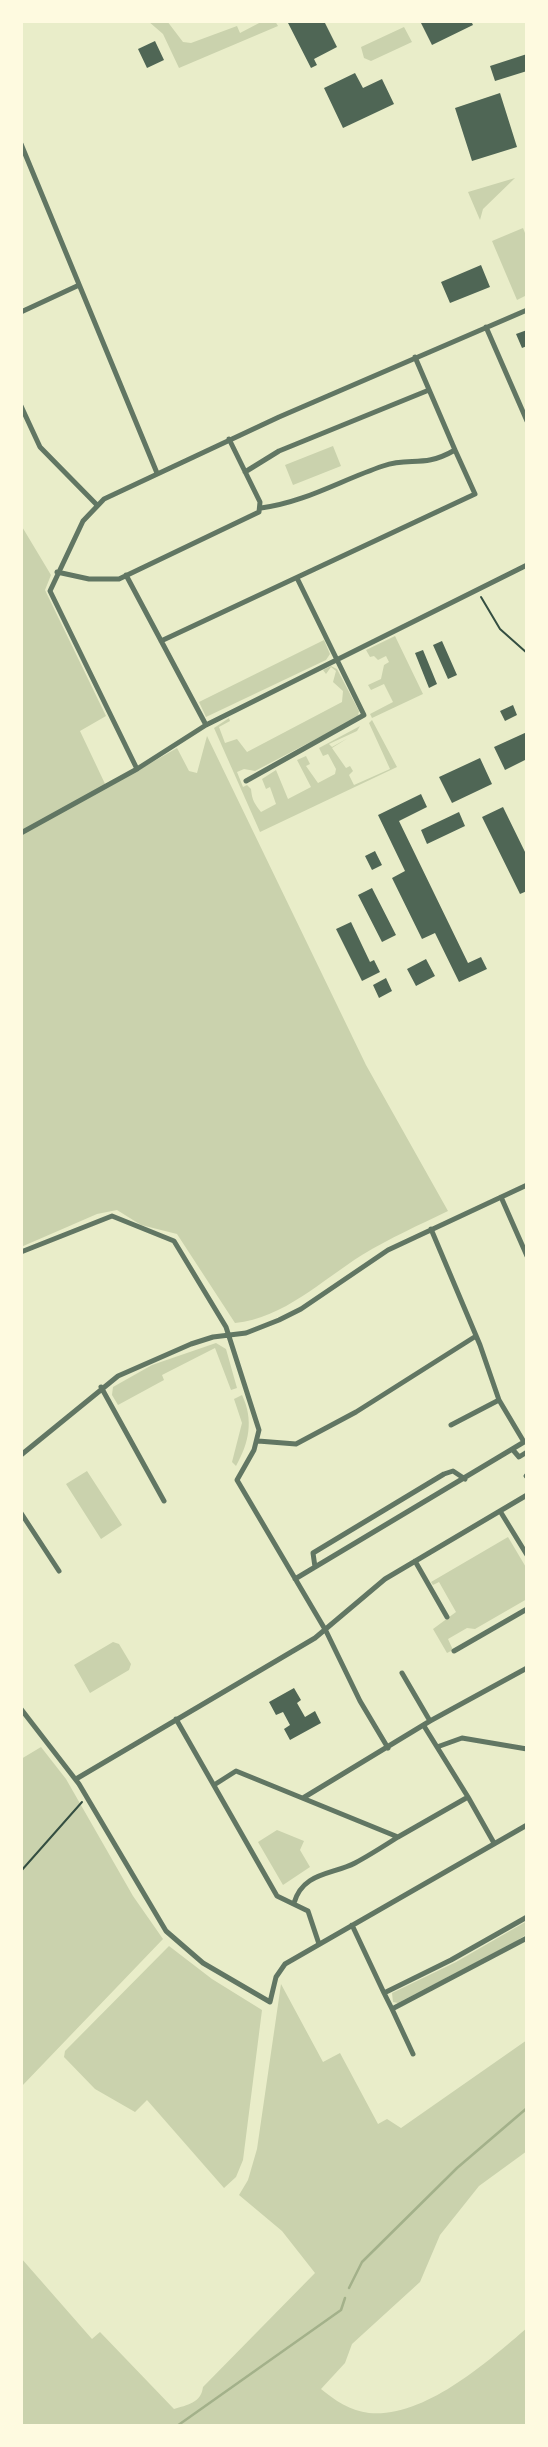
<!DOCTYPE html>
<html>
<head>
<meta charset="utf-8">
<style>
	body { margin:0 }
	#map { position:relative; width:548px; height:2447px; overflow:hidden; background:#e9edc9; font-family:Spectral,serif }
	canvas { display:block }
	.frame { position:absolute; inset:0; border:23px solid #fefae0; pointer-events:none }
</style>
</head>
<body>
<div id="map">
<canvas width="548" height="2447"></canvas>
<div class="frame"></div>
</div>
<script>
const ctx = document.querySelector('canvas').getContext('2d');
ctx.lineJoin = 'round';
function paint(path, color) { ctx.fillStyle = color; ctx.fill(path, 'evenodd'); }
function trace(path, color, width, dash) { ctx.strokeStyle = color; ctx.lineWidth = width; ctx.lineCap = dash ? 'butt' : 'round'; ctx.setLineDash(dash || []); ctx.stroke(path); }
paint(new Path2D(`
	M148 21H167L183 42 191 43 237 26 240 33 263 21H275L278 26 179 68 163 34Z
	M404 27 412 42 371 61 364 58 361 47Z
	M515 178 483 209 480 220 468 192Z
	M523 228 527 238V295L517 300 492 241Z
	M333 446 341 466 293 485 285 465Z
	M21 525 51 575 45 590 106 716 80 731 107 788 177 748 189 771 197 773 207 736 366 1065 448 1211C419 1225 390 1238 362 1255 322 1280 284 1318 235 1323L177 1234 141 1225 117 1210 97 1214 21 1247Z
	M395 636 423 694 372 718 370 714 393 702 384 684 371 690 368 685 381 679 384 665 389 662 386 656 378 660 374 656 370 657 366 650Z
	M324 640 330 654 326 660 206 717 199 702Z
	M331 666 337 669 359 711 358 717 255 771 244 769 237 772 243 787 247 785 251 789C252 801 255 804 261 812L276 804 270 787 266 789 262 779 276 770 288 799 311 787 297 760 306 756 310 764 306 766 318 783 335 774 336 769 328 754 323 756 319 748 360 726 357 731 329 744 332 747 348 738 332 748 346 768 350 766 353 771 349 775 354 785 390 769 369 723 372 720 397 767 260 832 214 728 229 718 230 721 219 727 225 743 237 739 247 752 342 702 343 691 333 682 336 671 331 667 326 674 323 670Z
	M216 1343 226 1349 237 1388 231 1390 215 1348 162 1375 164 1380 118 1405 112 1395 113 1387 152 1365Z
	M242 1395C254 1420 249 1443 236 1466L232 1462 242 1423 234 1399Z
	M87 1471 122 1525 101 1539 66 1484Z
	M508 1537 527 1569V1599L475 1629 467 1628 448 1639 453 1650 447 1653 433 1629 456 1612 439 1582 433 1585 431 1582Z
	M113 1642 119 1644 131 1664 129 1670 90 1693 74 1665Z
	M41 1747 66 1779 133 1896 163 1939 21 2087V1759Z
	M277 1830 304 1841 300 1850 310 1867 283 1885 258 1842Z
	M527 1921V1934L515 1942 398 2003 393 2002 392 1993 456 1962Z
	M169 1946 212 1979 262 2010 243 2160 236 2177 224 2188 147 2100 135 2112 95 2089 64 2057 65 2051Z
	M281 1984 323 2062 340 2053 378 2124 387 2119 401 2128 527 2040V2151L479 2186 440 2235 420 2282 352 2344 345 2363 321 2389C334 2400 351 2411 369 2413 425 2418 487 2362 527 2328V2426H21V2258L92 2339 100 2332 174 2409C187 2405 201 2403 203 2387L315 2273 282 2231 239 2195 248 2180 257 2149Z`), '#cad2ad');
trace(new Path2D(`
	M349 2288 362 2262 457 2168 527 2108
	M177 2426 341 2310 345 2298`), '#a3b18a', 2.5);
paint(new Path2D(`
	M287 21H324L337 47 314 59 317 65 311 68Z
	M420 21H471L473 25 432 45Z
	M155 41 164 60 147 68 138 49Z
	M527 54V71L495 81 490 66Z
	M355 73 363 88 382 79 394 104 343 128 324 88Z
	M500 93 517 147 472 161 455 108Z
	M481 265 490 287 450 303 441 282Z
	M527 330V346L522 348 516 334Z
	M442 641 457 675 448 679 433 645Z
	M423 650 437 684 429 688 415 653Z
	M513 705 517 715 505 721 500 711Z
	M527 732V759L505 770 494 747Z
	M480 758 492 784 452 803 439 777Z
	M421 794 427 807 399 821 468 963 481 957 487 969 459 982 435 933 422 939 392 878 405 871 378 815Z
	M503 807 527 856V891L520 894 482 817Z
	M459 812 465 826 427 844 421 830Z
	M375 851 382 865 372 870 365 856Z
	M372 888 396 935 382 942 358 895Z
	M351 922 370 962 374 960 380 972 362 981 336 929Z
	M426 959 435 976 416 986 407 969Z
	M386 978 392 991 379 998 373 985Z
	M294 1688 301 1700 297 1703 305 1717 315 1711 321 1723 290 1740 284 1729 290 1725 283 1712 276 1715 269 1702Z`), '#4f6655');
trace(new Path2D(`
	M481 597 500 629 527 653
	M21 1871 82 1802`), '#344e41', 2);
trace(new Path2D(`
	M21 144 157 473
	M21 312 77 286
	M486 327 527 421
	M21 406 40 447 96 504
	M245 472 279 451 429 390
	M261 508C306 502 341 480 383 466 411 456 422 469 455 450L415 357
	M57 572 89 579H119L259 512 260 502 229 439
	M126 575 206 725
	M161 641 475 494 455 450
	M137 769 50 591 83 521 104 499 279 417 527 310
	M246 781 364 715 297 578
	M21 833 137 769 206 725 527 565
	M501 1197 527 1256
	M431 1229 480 1345 499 1400
	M21 1252 112 1216 174 1241 226 1327 259 1430 254 1450 237 1480 326 1631 360 1701 388 1748
	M101 1387 164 1501
	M258 1441 296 1444 356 1412 476 1336
	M513 1450 519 1457 527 1452
	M21 1455 118 1376 191 1344 213 1337 246 1333 279 1320 301 1309 388 1250 527 1185
	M526 1476 527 1475
	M500 1511 527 1555
	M21 1513 59 1571
	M415 1561 447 1617
	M315 1567 313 1553 444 1474 453 1471 465 1479
	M295 1579 524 1442 499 1400 451 1425
	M454 1651 527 1609
	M402 1673 430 1721
	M21 1709 79 1784 166 1931 203 1963 270 2002 276 1977 285 1964 527 1825
	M176 1719 277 1896 308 1911 319 1944
	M424 1726 468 1797
	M437 1747 462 1738 527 1749
	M76 1779 315 1638 385 1579 527 1495
	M214 1785 236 1771 398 1837 468 1797 494 1843
	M303 1798 430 1721 527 1668
	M294 1903C303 1872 332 1875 355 1863 370 1855 384 1846 398 1837
	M527 1917 451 1960 384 1993 392 2009 527 1938
	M352 1925 384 1993
	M392 2009 413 2054`), '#617663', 5);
</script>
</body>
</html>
